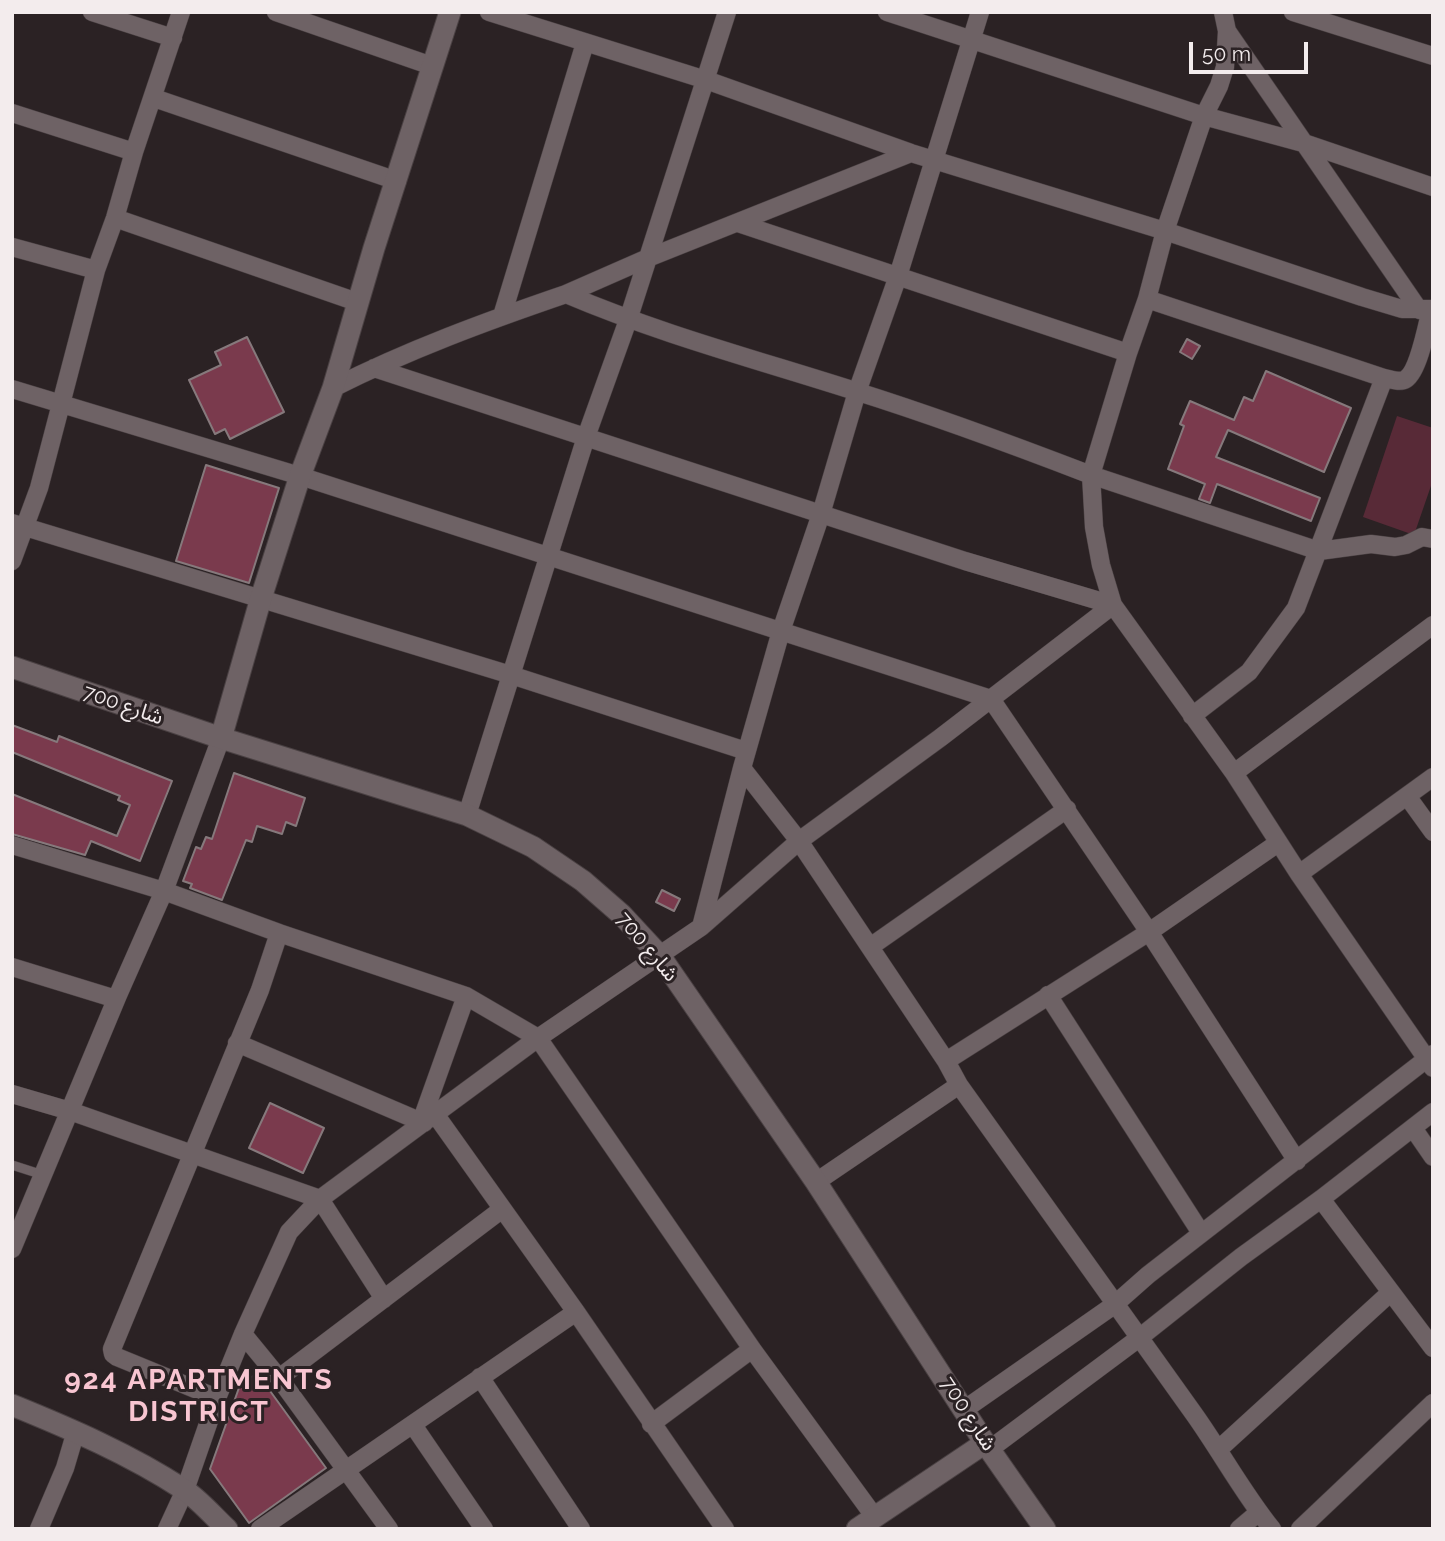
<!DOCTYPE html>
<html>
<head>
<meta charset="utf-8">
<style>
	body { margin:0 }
	#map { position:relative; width:1445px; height:1541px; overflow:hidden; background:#2b2224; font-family:Raleway,sans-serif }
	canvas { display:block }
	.frame { position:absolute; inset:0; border:14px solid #f3eced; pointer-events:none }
	.scale { position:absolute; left:1189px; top:42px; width:119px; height:32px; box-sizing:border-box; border:4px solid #f3eced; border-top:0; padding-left:9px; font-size:21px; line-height:24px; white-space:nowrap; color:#f3eced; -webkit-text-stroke:5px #2b2224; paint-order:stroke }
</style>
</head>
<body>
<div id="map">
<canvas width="1445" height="1541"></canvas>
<div class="frame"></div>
<div class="scale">50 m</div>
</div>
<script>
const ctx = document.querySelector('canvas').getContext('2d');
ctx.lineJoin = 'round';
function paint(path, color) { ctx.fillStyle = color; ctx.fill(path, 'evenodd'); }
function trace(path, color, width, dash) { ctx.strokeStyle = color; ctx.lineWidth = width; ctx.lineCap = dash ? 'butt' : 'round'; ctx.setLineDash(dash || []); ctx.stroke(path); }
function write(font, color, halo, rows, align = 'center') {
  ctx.font = font + ' Raleway,"Noto Sans Arabic",sans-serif'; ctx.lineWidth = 6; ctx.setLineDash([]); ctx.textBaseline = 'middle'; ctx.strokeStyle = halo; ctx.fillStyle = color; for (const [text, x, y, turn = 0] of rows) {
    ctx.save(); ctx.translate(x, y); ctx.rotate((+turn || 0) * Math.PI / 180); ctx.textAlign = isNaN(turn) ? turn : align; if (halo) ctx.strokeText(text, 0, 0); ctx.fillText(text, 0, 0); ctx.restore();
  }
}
paint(new Path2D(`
	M1397 416 1433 428V480L1414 535 1363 517Z`), '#582a37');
const building = new Path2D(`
	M247 337 284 412 230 439 225 429 215 434 189 380 221 365 215 352Z
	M1187 339 1200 346 1192 359 1180 352Z
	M1266 371 1351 408 1324 472 1228 430 1216 457 1320 498 1311 521 1217 484 1210 503 1199 499 1205 484 1168 469 1184 426 1180 424 1190 401 1234 420 1244 397 1253 401Z
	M206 465 279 488 249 583 176 561Z
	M12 725 57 742 59 736 172 781 140 861 91 841 85 855 12 834V794L117 836 130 805 118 800 120 796 12 752Z
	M234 773 305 798 296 826 286 822 282 834 257 826 252 842 246 840 222 900 190 888 192 884 183 881 196 847 201 849 206 837 212 839Z
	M662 890 680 899 674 911 656 902Z
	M270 1103 324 1128 303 1173 249 1148Z
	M257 1373 326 1468 249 1523 210 1469 240 1385Z`);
paint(building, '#7a3a4d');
trace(building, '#86797c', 2);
const lane = new Path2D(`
	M12 1165 43 1175`);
const street = new Path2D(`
	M92 12 173 38
	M276 12 432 66
	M489 12 706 80 911 153 1165 231 1362 297 1402 309H1433
	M887 12 1204 116 1307 144 1433 187
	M980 12 898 276 857 392 821 514 781 631 742 768 799 841 946 1061 959 1085C1037 1195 1115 1305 1194 1414 1221 1452 1243 1493 1272 1529
	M1293 12 1433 56
	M1227 31 1419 310
	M154 98 397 181
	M12 113 134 152
	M115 218 357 302
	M738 223 1128 353
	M12 247 96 270
	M566 294 648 258 911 153
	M1147 299 1384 378C1390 379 1400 383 1406 379 1419 370 1427 325 1431 309
	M502 316 585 43
	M374 368 965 561 1113 605
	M333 388C408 350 487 321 566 294 660 334 758 360 855 391 935 416 1013 445 1091 475L1128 353 1147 299 1165 231 1204 116 1219 86 1225 67 1227 31 1223 12
	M12 389 300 476 991 699 1149 932 1297 1161
	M12 523 511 675 746 751
	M1433 539 1422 537 1406 545 1395 547 1371 544 1319 551 1091 475 1094 527 1101 565 1113 605 1234 773 1299 874 1433 1068
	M12 561 39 488 96 270 115 218 134 152 181 12
	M1192 716 1249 672 1296 608 1384 378
	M1234 773 1433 625
	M1407 796 1433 832
	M467 815 586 437 628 320 727 12
	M12 845 164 891 118 995 12 1249
	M1299 874 1433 777
	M701 927 742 768
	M279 933 466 996 538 1038 752 1349 874 1516
	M870 947 1067 809
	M12 967 116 999
	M1048 995 1201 1233
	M237 1043 424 1123
	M946 1061 1149 932 1278 843
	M12 1094 70 1111 320 1199 384 1299
	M435 1114 538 1038 701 927 799 841 940 738 1113 605
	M421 1122 466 996
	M1413 1128 1433 1157
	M816 1182 959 1085
	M1321 1199 1433 1348
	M576 1312 725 1529
	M243 1334 279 1378 501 1210
	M480 1377 581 1529
	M279 1378 389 1529
	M217 1398 117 1357 113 1354 112 1349 260 990 279 933 164 891 221 738
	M965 1409 1114 1305 1148 1275 1433 1054
	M651 1424 752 1349
	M413 1425 484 1529
	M990 1449 1139 1338 1241 1257 1321 1199 1433 1112
	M1219 1449 1391 1292
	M39 1529 65 1468 76 1431
	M167 1529 185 1490 217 1398 243 1334 289 1232 320 1199 435 1114 576 1312 260 1529
	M1239 1529 1259 1512
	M1300 1529 1433 1403`);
const secondary = new Path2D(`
	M12 667 221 738 467 815 533 847 583 881 622 915 660 956 816 1182 985 1443 1045 1529
	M221 738 261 598 300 476 333 388 374 248 450 12
	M12 1405C71 1429 129 1454 183 1489 199 1499 213 1516 227 1529
	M857 1529 985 1443`);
trace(lane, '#4a4143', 10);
trace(street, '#4a4143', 19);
trace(secondary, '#4a4143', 23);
trace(lane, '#6e6265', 9);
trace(street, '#6e6265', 18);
trace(secondary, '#6e6265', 21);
write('21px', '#f3eced', '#2b2224', [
	["شارع 700",123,705,19],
	["شارع 700",647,947,50],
	["شارع 700",968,1414,57]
]);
ctx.letterSpacing = '2px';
write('bold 28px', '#f8c5d1', '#2b2224', [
	["924 APARTMENTS",199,1381],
	["DISTRICT",199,1413]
]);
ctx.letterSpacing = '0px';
</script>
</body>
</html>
